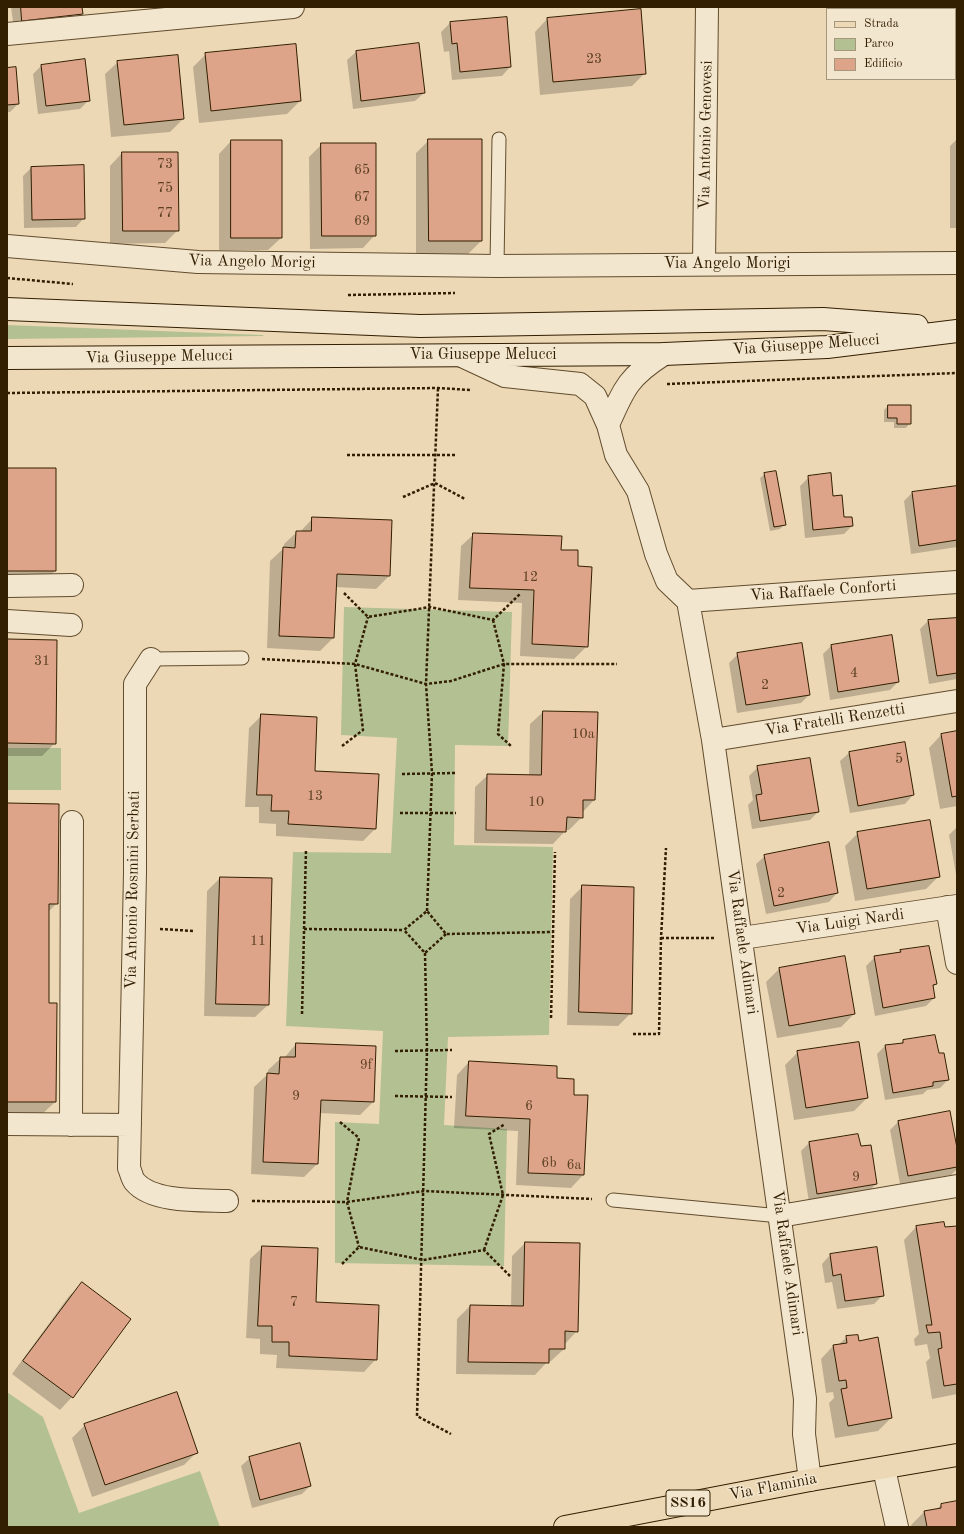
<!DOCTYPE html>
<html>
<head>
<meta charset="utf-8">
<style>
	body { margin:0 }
	#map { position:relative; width:964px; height:1534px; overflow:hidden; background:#edd8b5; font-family:"Old Standard TT",serif }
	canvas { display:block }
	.frame { position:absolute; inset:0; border:8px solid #321e00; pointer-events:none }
	.legend { position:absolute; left:826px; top:8px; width:130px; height:72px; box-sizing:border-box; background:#f3e6cf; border:1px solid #a6967c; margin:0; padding:5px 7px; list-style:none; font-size:12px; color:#321e00 }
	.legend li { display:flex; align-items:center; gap:8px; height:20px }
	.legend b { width:20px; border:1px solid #a6967c }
</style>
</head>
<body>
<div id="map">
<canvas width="964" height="1534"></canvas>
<div class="frame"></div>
<ul class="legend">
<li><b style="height:5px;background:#edd8b5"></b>Strada</li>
<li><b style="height:11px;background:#b3c092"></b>Parco</li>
<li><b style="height:11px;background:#dda489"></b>Edificio</li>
</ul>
</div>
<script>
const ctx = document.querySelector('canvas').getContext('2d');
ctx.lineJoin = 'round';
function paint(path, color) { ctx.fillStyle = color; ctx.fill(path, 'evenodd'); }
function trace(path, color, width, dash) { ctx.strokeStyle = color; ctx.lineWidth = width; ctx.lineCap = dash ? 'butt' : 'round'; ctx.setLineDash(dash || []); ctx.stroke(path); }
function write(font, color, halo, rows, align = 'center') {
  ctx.font = font + ' "Old Standard TT",serif'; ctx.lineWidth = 3; ctx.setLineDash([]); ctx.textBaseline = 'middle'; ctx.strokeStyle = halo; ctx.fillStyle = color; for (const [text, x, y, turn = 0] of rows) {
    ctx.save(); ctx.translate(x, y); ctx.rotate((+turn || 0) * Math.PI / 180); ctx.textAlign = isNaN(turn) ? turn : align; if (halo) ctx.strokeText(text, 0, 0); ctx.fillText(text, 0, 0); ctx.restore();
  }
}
paint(new Path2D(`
	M7 325 262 335 264 336 7 339Z
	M344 607 512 612 508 746 455 745 454 845 553 847 549 1035 448 1037 444 1125 507 1129 504 1266 335 1263V1122L379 1124 383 1031 286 1026 293 852 391 853 397 738 341 735Z
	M7 748H61V790H7Z
	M7 1392 43 1417 79 1513 200 1471 220 1527H7Z`), '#b3c092');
paint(new Path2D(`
	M11 7H81L82 14 73 22 14 29Z
	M926 7H957V33H955V9H926Z
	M506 18 510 67 502 76 452 80 449 51 444 52 441 32 450 23Z
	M547 19 645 73 632 86 540 95 535 32Z
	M418 44 424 93 415 101 353 109 347 60 356 52Z
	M206 54 300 101 287 114 199 123 193 67Z
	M118 62 183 119 170 132 111 137 105 74Z
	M41 66 89 100 80 109 38 114 33 74Z
	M7 69 18 104 10 112H7Z
	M957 139V228H950V146Z
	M429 140H481V241L468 254H416V153Z
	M231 141 281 238 268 250H219V154Z
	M322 144 375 235 363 248 310 249 309 157Z
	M122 153 178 230 165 243 110 244V166Z
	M31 168 84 218 76 227 24 228 23 176Z
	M888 406 910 423 906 428H894V422H884V410Z
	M7 469 55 571 43 583H7Z
	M765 474 784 525 780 529 770 531 760 478Z
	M809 477 832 497 844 519 852 526 844 534 805 538 800 486Z
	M957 487V547L911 554 904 501 912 493Z
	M313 518 391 521 389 576 376 589 335 587 333 638 320 651 267 648 270 561 284 548V544L297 532H300Z
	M474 534 560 551 577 567 587 646 574 659 520 656 522 603 458 600 461 546Z
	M957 619V679L929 684 920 629 928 621Z
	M7 640 55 743 42 756H7Z
	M831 646 898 682 890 690 830 700 823 654Z
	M738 654 809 695 801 703 737 713 729 663Z
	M543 712 596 713 594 800 582 813V817L569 830H566L553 844 474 843 475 787 488 775 529 776 530 724Z
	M262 715 314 771 376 828 363 841 276 836V824L259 823V807H245L249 728Z
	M957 732V806L940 809 929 748 941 735Z
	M904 743 913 795 905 804 850 813 840 761 849 753Z
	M758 767 818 812 810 820 752 829 748 805 753 800 749 776Z
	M7 804 57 903 48 912V1004L55 1102 38 1118H7Z
	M957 827V880L949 835Z
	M858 833 938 877 926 889 855 901 845 846Z
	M828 843 837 893 829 902 766 914 756 864 765 856Z
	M220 878 268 1005 255 1017 204 1016 207 891Z
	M583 886 631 1013 618 1026 567 1025 570 899Z
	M901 950 936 984 933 987 934 998 926 1006 875 1016 866 966 875 957 898 954Z
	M844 957 854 1014 841 1027 777 1038 766 982 779 969Z
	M903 1041 938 1054 948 1080 940 1088 927 1090 923 1094 885 1100 877 1054 885 1046 900 1044Z
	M296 1044 375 1047 373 1102 360 1115 319 1113 317 1164 304 1177 251 1174 254 1087 268 1074V1070L281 1058H284Z
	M798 1052 867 1098 854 1111 794 1120 785 1065Z
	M469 1062 556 1079 583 1175 571 1188 516 1185 518 1131 454 1128 457 1075Z
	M898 1122 957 1153V1169L951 1175 900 1184 890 1130Z
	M809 1143 860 1147 876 1184 868 1192 809 1202 801 1151Z
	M916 1227 944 1229 957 1227V1394L932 1399 926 1362 930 1358 927 1344 915 1346 914 1339 919 1334 904 1240Z
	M525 1243 577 1331 564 1345V1349L551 1361H548L535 1375 456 1374 457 1319 470 1306 511 1307 512 1256Z
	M263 1247 314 1302 376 1359 364 1372 276 1368 277 1355 260 1354V1339L246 1338 250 1259Z
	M830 1255 883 1295 874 1304 837 1309 832 1282 825 1283 822 1264Z
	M82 1284 72 1397 60 1410 12 1374 69 1296Z
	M847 1337 891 1418 878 1431 835 1438 829 1403 834 1398 833 1392 826 1393 821 1359 833 1346 838 1345Z
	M85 1425 197 1452 184 1465 92 1497 72 1438Z
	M250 1458 310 1486 302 1494 252 1508 241 1466Z
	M957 1502V1527H912L911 1525 924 1512 936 1510 941 1505Z`), '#0003');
const building = new Path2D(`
	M21 7H82L83 14 22 21Z
	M937 7H957V22H955V9H937Z
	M641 9 646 74 553 82 547 18Z
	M507 17 511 67 460 72 457 43 452 44 450 22Z
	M419 43 425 93 361 101 356 51Z
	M296 44 301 101 211 111 205 53Z
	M178 55 184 119 124 125 117 61Z
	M85 59 90 101 46 106 41 65Z
	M16 67 19 104 7 105V68Z
	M428 139H482V241H429Z
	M231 140H282V238H231Z
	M321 143H376V236H322Z
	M122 152H178L179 231H123Z
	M84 165 85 219 32 220 31 167Z
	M888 405H911V424H897V418H888Z
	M7 468H56V571H7Z
	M776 471 786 525 774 527 764 473Z
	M831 473 833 496 842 495 844 517H852L853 526 813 530 808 476Z
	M957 486V540L919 546 912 492Z
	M312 517 392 520 390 576 337 574 334 638 279 636 283 547 295 548 296 531H311Z
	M473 533 562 536 561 550H578V566L592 567 588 647 532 644 534 590 470 588Z
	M957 618V673L937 676 928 620Z
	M892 635 899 682 838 692 831 645Z
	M7 639 57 640 56 744 7 743Z
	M802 643 810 695 746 705 737 653Z
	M543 711 598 712 595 800H583V818L567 817 566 832 486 830 487 774 541 775Z
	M261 714 317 717 315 771 379 774 376 829 288 824 289 811H271L272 795H257Z
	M957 731V796L952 797 941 734Z
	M905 742 914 795 858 806 849 752Z
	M810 758 819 812 760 821 756 795 762 794 757 766Z
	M7 803 59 804 58 904H49V1003H57L56 1102H7Z
	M930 820 940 877 867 889 857 832Z
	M829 842 838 893 774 906 764 855Z
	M220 877 272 878 269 1005 216 1004Z
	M582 885 634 887 632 1014 579 1012Z
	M929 946 937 984 933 985 935 998 883 1008 874 956 901 952 900 950Z
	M845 956 855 1014 789 1026 779 968Z
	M935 1035 939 1053H944L949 1080 933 1082V1086L893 1093 885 1045 903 1043V1040Z
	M859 1042 868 1098 806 1108 797 1051Z
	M296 1043 376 1046 374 1102 321 1100 318 1164 263 1162 267 1073 279 1074 280 1057H295Z
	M469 1061 557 1066V1078L574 1079V1095H588L584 1175 528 1173 530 1119 466 1116Z
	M950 1111 957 1148V1167L908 1176 898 1121Z
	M858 1134 861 1146 871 1145 877 1184 817 1194 809 1142Z
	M944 1222 945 1227 957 1226V1384L944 1386 938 1349 942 1348 940 1332 928 1333 926 1325H932L916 1226Z
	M525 1242 580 1243 578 1332 565 1331V1349H549V1363L468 1362 470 1305 523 1306Z
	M262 1246 318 1248 316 1302 379 1305 377 1360 289 1356V1342H272V1326H258Z
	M877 1247 884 1296 845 1301 841 1274 833 1276 830 1254Z
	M82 1282 131 1319 73 1398 23 1361Z
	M858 1335 859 1341 878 1337 892 1418 848 1426 841 1389 847 1388 846 1380 839 1381 833 1345 847 1343 846 1336Z
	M177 1392 198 1453 105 1485 84 1424Z
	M300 1443 311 1486 260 1500 249 1457Z
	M957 1501V1527H927L924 1511 941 1508V1504Z`);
paint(building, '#dda489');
trace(building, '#321e00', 1);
const lane = new Path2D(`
	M497 266 499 139
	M151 659 242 658
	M613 1200 780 1216`);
const street = new Path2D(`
	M7 34 293 7
	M7 246 198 262 497 266 957 263
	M704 263 707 7
	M462 356 505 376 580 384 595 396 608 425 616 455 638 491 656 554 667 581 688 601 713 740 805 1399 804 1434 810 1480
	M608 425C624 388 629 376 664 354
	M7 586 72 585
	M688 601 957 582
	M7 621 71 625
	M151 659 135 684V872L129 1168C131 1172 132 1179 135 1182 153 1203 202 1200 227 1201
	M713 740 957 701
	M947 907 957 963
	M742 938 957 906
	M7 1124 130 1125
	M71 1125 72 822
	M780 1216 957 1186
	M884 1469 897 1527`);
const secondary = new Path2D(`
	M7 309 420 326 823 319 917 326
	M7 358 664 354 827 347 957 331`);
const primary = new Path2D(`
	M565 1527 810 1480 957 1455`);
trace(lane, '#614c2d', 15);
trace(street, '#614c2d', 24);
trace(secondary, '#321e00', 24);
trace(primary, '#321e00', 24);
trace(new Path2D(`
	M7 278 73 284
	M348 295 455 293
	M667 384 957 373
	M7 393 438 388 470 390
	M347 455H456
	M403 497 435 483 465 499
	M344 593 368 617 430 607 493 620 520 594
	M493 620 504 664 498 734 511 746
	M262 659 355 664 426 684 451 681 504 664H617
	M342 746 363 730 355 664 368 617
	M402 774 455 773
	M400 813H456
	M427 911 432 773 426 684 438 388
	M160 929 194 931
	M304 929 404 930
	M446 934 425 953 404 930 427 911 446 934 553 932
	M661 938H714
	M425 953 427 1050 417 1416 451 1434
	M302 1014 306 849
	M551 1018 555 852
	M633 1034H659L661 938 666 848
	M395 1051 452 1050
	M395 1096 452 1097
	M340 1122 359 1138 347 1202 359 1247
	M252 1201 347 1202 424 1191 592 1199
	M484 1250 503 1195 489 1134 505 1124
	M342 1264 359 1247 423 1260 484 1250 510 1276`), '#321e00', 2.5, [3, 2]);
trace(lane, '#f3e6cf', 13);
trace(street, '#f3e6cf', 22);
trace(secondary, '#f3e6cf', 22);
trace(primary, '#edd8b5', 22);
write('14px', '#5d4022', null, [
	["23",594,59],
	["73",165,164],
	["65",362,170],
	["75",165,188],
	["67",362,197],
	["77",165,213],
	["69",362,221],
	["12",530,577],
	["31",42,661],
	["4",854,673],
	["2",765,685],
	["10a",583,734],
	["5",899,759],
	["13",315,796],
	["10",536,802],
	["2",781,893],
	["11",258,941],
	["9f",366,1065],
	["9",296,1096],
	["6",529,1106],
	["6b",549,1163],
	["6a",574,1165],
	["9",856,1177],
	["7",294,1302]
]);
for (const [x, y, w] of [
	[688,1503,44]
]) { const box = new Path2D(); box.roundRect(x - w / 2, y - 13, w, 26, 3); ctx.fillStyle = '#f3e6cf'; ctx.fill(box); trace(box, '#321e00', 1); }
write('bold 15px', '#321e00', null, [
	["SS16",688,1503]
]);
write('16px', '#321e00', '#f3e6cf', [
	["Via Antonio Genovesi",706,135,-89],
	["Via Angelo Morigi",252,262,1],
	["Via Angelo Morigi",727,264],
	["Via Giuseppe Melucci",806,345,-4],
	["Via Giuseppe Melucci",483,355],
	["Via Giuseppe Melucci",159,357,-1],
	["Via Raffaele Conforti",823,591,-4],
	["Via Fratelli Renzetti",835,720,-9],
	["Via Antonio Rosmini Serbati",133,890,-89],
	["Via Luigi Nardi",850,922,-8],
	["Via Raffaele Adimari",742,942,82],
	["Via Raffaele Adimari",787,1263,82],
	["Via Flaminia",773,1487,-11]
]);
</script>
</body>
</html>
